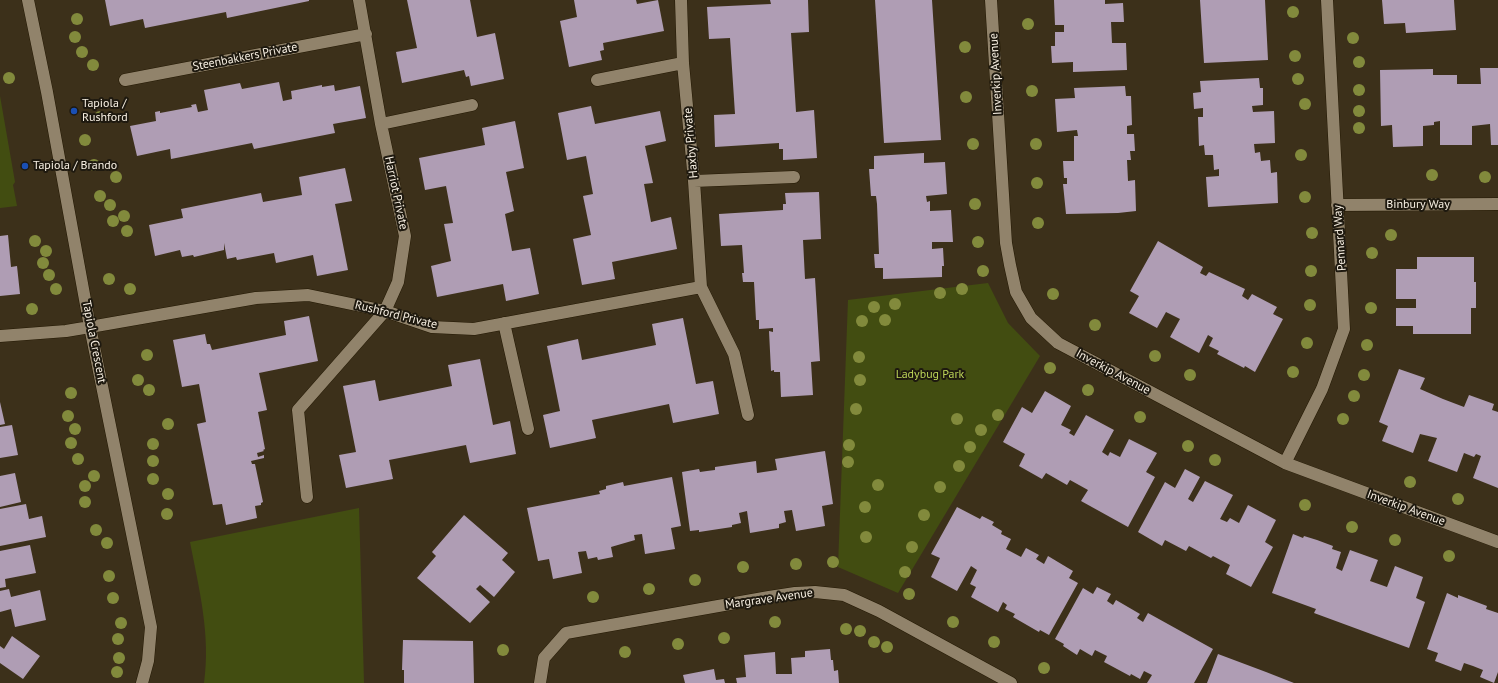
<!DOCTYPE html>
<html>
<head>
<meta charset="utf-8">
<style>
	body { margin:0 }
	canvas { display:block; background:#3c301a }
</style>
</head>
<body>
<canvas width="1498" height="683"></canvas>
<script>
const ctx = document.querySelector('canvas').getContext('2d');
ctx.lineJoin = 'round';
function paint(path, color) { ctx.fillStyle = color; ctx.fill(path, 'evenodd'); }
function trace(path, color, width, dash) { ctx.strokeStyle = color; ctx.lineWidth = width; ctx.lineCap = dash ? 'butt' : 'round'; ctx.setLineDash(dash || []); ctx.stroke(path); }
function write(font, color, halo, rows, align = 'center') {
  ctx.font = font + ' "PT Sans",sans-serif'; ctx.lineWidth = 4; ctx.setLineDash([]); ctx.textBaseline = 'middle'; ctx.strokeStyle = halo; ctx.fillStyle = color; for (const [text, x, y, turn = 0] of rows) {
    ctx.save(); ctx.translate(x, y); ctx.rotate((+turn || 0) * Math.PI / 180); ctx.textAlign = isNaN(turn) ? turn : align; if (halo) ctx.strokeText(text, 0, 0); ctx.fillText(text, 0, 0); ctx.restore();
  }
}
paint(new Path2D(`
	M0 96 15 182 13 185 17 206 0 208Z
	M988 283 1008 323 1040 356 898 593 838 567 848 300Z
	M359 508 364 683H204C211 635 199 589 190 542Z`), '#424d11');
paint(new Path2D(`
	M105 0H309V1L227 18 226 12 145 28 143 19 110 26Z
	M407 0H470L477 37 495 33 504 79 471 86 469 76 466 77 464 70 402 83 396 52 417 48Z
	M574 0H636L637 4 658 0 664 31 603 43 604 50 600 51 602 60 569 67 560 21 577 17Z
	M770 0H808L809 32 791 33 796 112 814 110 817 158 783 160V149H779V143L715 147 714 115 735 114 730 38 709 39 707 7 771 4Z
	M875 0H932L941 140 884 143Z
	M1054 0H1105V4L1123 3 1124 22H1111L1112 43H1126L1127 70 1073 72V62L1052 63 1051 46H1055V32H1064V25H1055Z
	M1200 0H1265L1268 60 1204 63Z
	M1382 0H1454L1456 30 1406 33 1405 23 1384 24Z
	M1480 68H1498V145H1491L1490 124 1472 126V145H1440V121L1434 122V125L1423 126V146L1393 147 1392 125 1381 126 1380 70 1433 69V75H1457V84H1481Z
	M1259 78 1260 88H1263V105L1252 106 1253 112 1274 111 1275 143 1254 144 1255 153 1260 152 1261 161 1270 160 1271 173 1277 172 1278 203 1208 207 1206 177 1219 176V169L1214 170 1213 155H1205L1204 145 1199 146 1198 117H1203V108L1194 109 1193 93 1201 92 1200 81Z
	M279 82 283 101 292 99 291 91 322 85V87L334 85 335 91 360 86 366 118 333 124 335 133 254 149 252 143 171 159 170 149 137 156 130 126 156 121 155 112 160 111V113L192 107 191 105 196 104 198 112 208 110 204 90 240 83 242 89Z
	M1125 86 1126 96H1131L1132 125 1127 126V134H1134L1135 151H1130L1131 160H1127L1128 181 1135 180 1136 211 1118 213 1066 214 1063 184H1067V178H1064L1063 161H1074V136H1078L1077 130 1057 132 1055 99 1075 98 1074 88Z
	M591 106 595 124 660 111 666 141 645 146 653 183 644 184 651 222 671 217 677 249 612 262 615 279 582 285 573 239 591 235 583 196 593 194 586 156 567 160 558 113Z
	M515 121 524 168 506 172 514 211 505 214 512 251 530 248 539 294 506 301 503 284 437 297 431 266 451 261 444 224 453 223 446 186 425 190 419 158 485 145 482 128Z
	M924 153V163L945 162 947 194 926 196 927 202 930 201V211L951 210 953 242H932V249L943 248 944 266H942V277L883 279V268H875L874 254H879L877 204 876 196H871L869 169H874V156Z
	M345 168 352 201 335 204 348 270 317 276 313 255 276 263 274 253 237 260 236 257 227 259 224 243V250L194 257 193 255 182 257 180 250 155 256 149 225 183 218 181 209 261 193 263 202 302 195 299 177Z
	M819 192 821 239 803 240 805 279 815 278 820 361 811 362 813 395 781 397 780 372H774V370L771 371 769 331 773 332V328L759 329V320H756L754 282H743L742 273H744L742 245 721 246 719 214 783 210V204H786L785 193Z
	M8 235 11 267 17 266 20 294 0 296V236Z
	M1158 241 1203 267 1200 273 1206 276 1209 272 1245 289 1242 296 1248 300 1252 294 1277 307 1273 314 1283 319 1255 372 1245 366 1244 368 1217 354 1219 351 1209 346 1213 338 1208 335 1199 353 1170 337 1180 319 1166 312 1157 328 1129 313 1139 296 1130 291Z
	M1417 257H1474V282H1476V308H1471V334H1413V326H1396V308H1416V299H1396V269H1417Z
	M309 316 318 361 259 373 267 410 258 412 265 449 263 450 264 451 257 453 258 457 264 455V458L251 461 252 464H255L263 502 261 503V505L255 506 257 518 226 525 222 504 213 505 197 424 206 422 199 384 182 387 173 340 205 334 207 344H210L212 350 286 335 284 321Z
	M683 318 696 384 713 381 719 414 673 423 669 404 592 420 596 438 550 448 543 415 560 411 547 346 578 339 582 360 656 345 652 324Z
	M480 359 493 425 510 421 516 454 470 463 466 445 389 460 393 479 346 488 339 455 356 452 343 386 375 380 379 401 452 386 448 365Z
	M1399 369 1425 378 1420 389 1443 399 1464 407 1469 395 1494 404 1492 410 1498 412V488L1473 478 1481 456 1476 454 1474 457 1464 453 1457 472 1428 461 1437 438 1420 434 1413 453 1382 441 1388 426 1379 422Z
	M1045 391 1071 406 1061 425 1071 430 1069 433 1074 436 1086 415 1114 430 1102 452 1108 456 1110 452 1120 457 1129 439 1157 453 1146 472 1155 477 1128 527 1081 501 1088 490 1070 480 1067 485 1046 473 1042 479 1019 466 1025 454 1003 442 1022 407 1032 413Z
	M0 402 5 424 0 425Z
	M12 425 18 455 0 458V427Z
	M825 451 833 504 822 506 825 526 796 531 792 510 784 511 786 522 779 524V528L750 533 747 511 739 513 741 523 732 525V527L699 532V530L690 531 682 472 699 469 700 472 707 471 715 470V467L756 461 757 473 777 470 775 459Z
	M1185 469 1200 477 1188 499 1193 502 1205 481 1233 495 1220 519 1227 522 1230 518 1239 523 1248 505 1276 520 1265 542 1273 547 1251 587 1226 574 1230 565 1213 556 1211 558 1189 546 1186 551 1165 540 1162 546 1138 532 1165 482 1175 488Z
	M15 473 21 502 0 507V476Z
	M672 477 681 526 671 528 675 549 645 554 642 534 634 535 635 540 611 547 613 557 598 560 597 557 588 559 586 551 578 552 582 573 553 579 549 559 538 561 527 508 600 494 599 491 606 489V486L623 482 624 486Z
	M26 504 29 519 42 516 46 537 0 546V509Z
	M957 507 980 519 982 516 994 522 992 525 1002 531 1001 534 1011 539 1006 549 1021 557 1026 548 1039 555 1036 559 1044 564 1048 556 1073 571 1069 578 1078 583 1049 635 1040 630 1039 632 1013 617 1015 614 1005 609 1007 605 1003 602 998 612 971 597 976 587 970 584 977 570 971 566 957 591 931 577 940 558 931 554Z
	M464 515 508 553 502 560 515 572 494 597 480 585 476 589 490 602 470 623 417 578 436 556 432 552Z
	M1293 534 1303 538 1304 536 1317 540 1333 546 1332 549 1341 552 1336 568 1342 571 1350 550 1378 560 1370 581 1387 587 1395 566 1423 577 1416 598 1425 602 1409 648 1314 613 1316 609 1272 593Z
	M30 545 36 573 5 579 6 587 0 588V551Z
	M1097 587 1111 594 1107 601 1113 605 1116 600 1140 614 1137 618 1143 622 1148 613 1213 649 1194 683H1147L1152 675 1144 671 1140 679 1131 674 1130 676 1104 662 1107 656 1095 650 1092 656 1080 649 1077 655 1063 646 1064 644 1055 639 1083 588 1093 594Z
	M9 589 11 597 40 590 46 620 15 627 11 609 0 612V591Z
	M1447 593 1458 598V595L1487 606 1486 609 1498 613V672L1494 683 1480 677 1483 670 1473 666 1464 663 1461 671 1435 661 1438 653 1427 649Z
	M12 636 40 656 23 679 0 663V646L4 649Z
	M403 640 473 641 474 683H404V670H402Z
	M830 649 831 660H833L834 671 838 670 839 683H737L736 678 746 677 744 655 775 652 776 674H792L791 658 805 657V651Z
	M1218 654 1266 672 1294 683H1207Z
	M714 669 716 680 724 679 725 683H685L683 675Z`), '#af9db4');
const minor = new Path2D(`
	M28 0 47 92 90 327 151 627 148 661 142 683
	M681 0 683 63 694 181 701 287 734 354 748 415
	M991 0 1006 243 1010 265 1016 292 1031 318 1058 343 1285 463 1498 542
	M125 80 366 34
	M597 80 683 63
	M381 124 472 105
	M694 181 794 177
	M1337 205 1498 204
	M504 323 528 429
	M0 336 66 331 90 327 256 298 308 295 385 311 432 327 474 329 701 287
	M1285 463 1322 389 1344 329 1327 0
	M307 497 298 410 385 311 398 282 405 236 381 124 359 0
	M540 683 544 658 566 633 769 597 795 593 815 592 844 595 879 611 1011 683`);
trace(minor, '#231803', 13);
trace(minor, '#91836b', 12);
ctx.fillStyle = '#828a3c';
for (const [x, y] of [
	[1293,12],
	[77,19],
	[1028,24],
	[75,37],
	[1353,38],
	[965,47],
	[82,52],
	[1295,56],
	[1359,62],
	[93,65],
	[9,78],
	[1298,79],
	[1359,90],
	[1032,91],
	[966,97],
	[1305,104],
	[1359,111],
	[100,117],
	[1359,128],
	[85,140],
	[973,144],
	[1036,144],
	[1301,155],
	[94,165],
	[1432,175],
	[116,177],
	[1485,177],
	[1037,183],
	[100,196],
	[1305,197],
	[975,204],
	[110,205],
	[124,216],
	[113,221],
	[1038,223],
	[127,231],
	[1312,233],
	[1391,235],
	[35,241],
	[978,242],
	[46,251],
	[1372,253],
	[43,263],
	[983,271],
	[1311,271],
	[49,275],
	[109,279],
	[56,289],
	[130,289],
	[962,289],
	[940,293],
	[1053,294],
	[895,304],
	[1310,305],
	[874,307],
	[1371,308],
	[32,309],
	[885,320],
	[862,321],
	[1095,325],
	[1307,343],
	[1367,345],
	[147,355],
	[1155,356],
	[859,357],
	[1050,368],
	[1293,372],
	[1190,375],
	[1364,375],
	[138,380],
	[860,380],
	[149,390],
	[1088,390],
	[71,393],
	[1354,396],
	[856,409],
	[998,415],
	[68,416],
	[1140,417],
	[957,419],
	[1343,419],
	[168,424],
	[75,429],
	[981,430],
	[71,443],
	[153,444],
	[849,445],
	[1188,446],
	[970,447],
	[78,459],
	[1215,460],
	[153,461],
	[848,462],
	[959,466],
	[94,476],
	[153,479],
	[1410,482],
	[878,485],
	[85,486],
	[940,487],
	[168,494],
	[1458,499],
	[85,502],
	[1305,505],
	[865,507],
	[167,514],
	[924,515],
	[1352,527],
	[96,530],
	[866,537],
	[1395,540],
	[107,543],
	[912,547],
	[1449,556],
	[833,562],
	[796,564],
	[743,567],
	[905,572],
	[109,576],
	[695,580],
	[649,589],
	[909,594],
	[593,597],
	[113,598],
	[775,622],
	[953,622],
	[121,623],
	[846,629],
	[860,631],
	[724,638],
	[118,639],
	[874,642],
	[994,642],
	[678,644],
	[887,647],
	[503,650],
	[625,652],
	[119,658],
	[1044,668],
	[117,672]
]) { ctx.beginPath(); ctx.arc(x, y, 6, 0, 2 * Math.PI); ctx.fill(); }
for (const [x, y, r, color] of [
	[74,111,4,"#1a4fb4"],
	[25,166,4,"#1a4fb4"]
]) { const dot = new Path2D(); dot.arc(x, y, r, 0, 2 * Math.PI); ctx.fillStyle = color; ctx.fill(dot); trace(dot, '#1e190f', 1.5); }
write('12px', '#f8f0e3', '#1e190f', [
	["Steenbakkers Private",245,57,-11],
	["Inverkip Avenue",996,74,-93],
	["Haxby Private",691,143,-95],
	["Harriot Private",396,193,78],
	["Binbury Way",1418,205],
	["Pennard Way",1340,238,-94],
	["Rushford Private",396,315,14],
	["Tapiola Crescent",94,342,79],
	["Inverkip Avenue",1113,372,28],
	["Inverkip Avenue",1406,508,20],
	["Margrave Avenue",769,599,-8]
]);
write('12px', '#f8f0e3', '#1e190f', [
	["Tapiola /",82,104],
	["Rushford",82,118],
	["Tapiola / Brando",33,166]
], 'left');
write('12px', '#bcd457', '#1e190f', [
	["Ladybug Park",930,375]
]);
</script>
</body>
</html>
